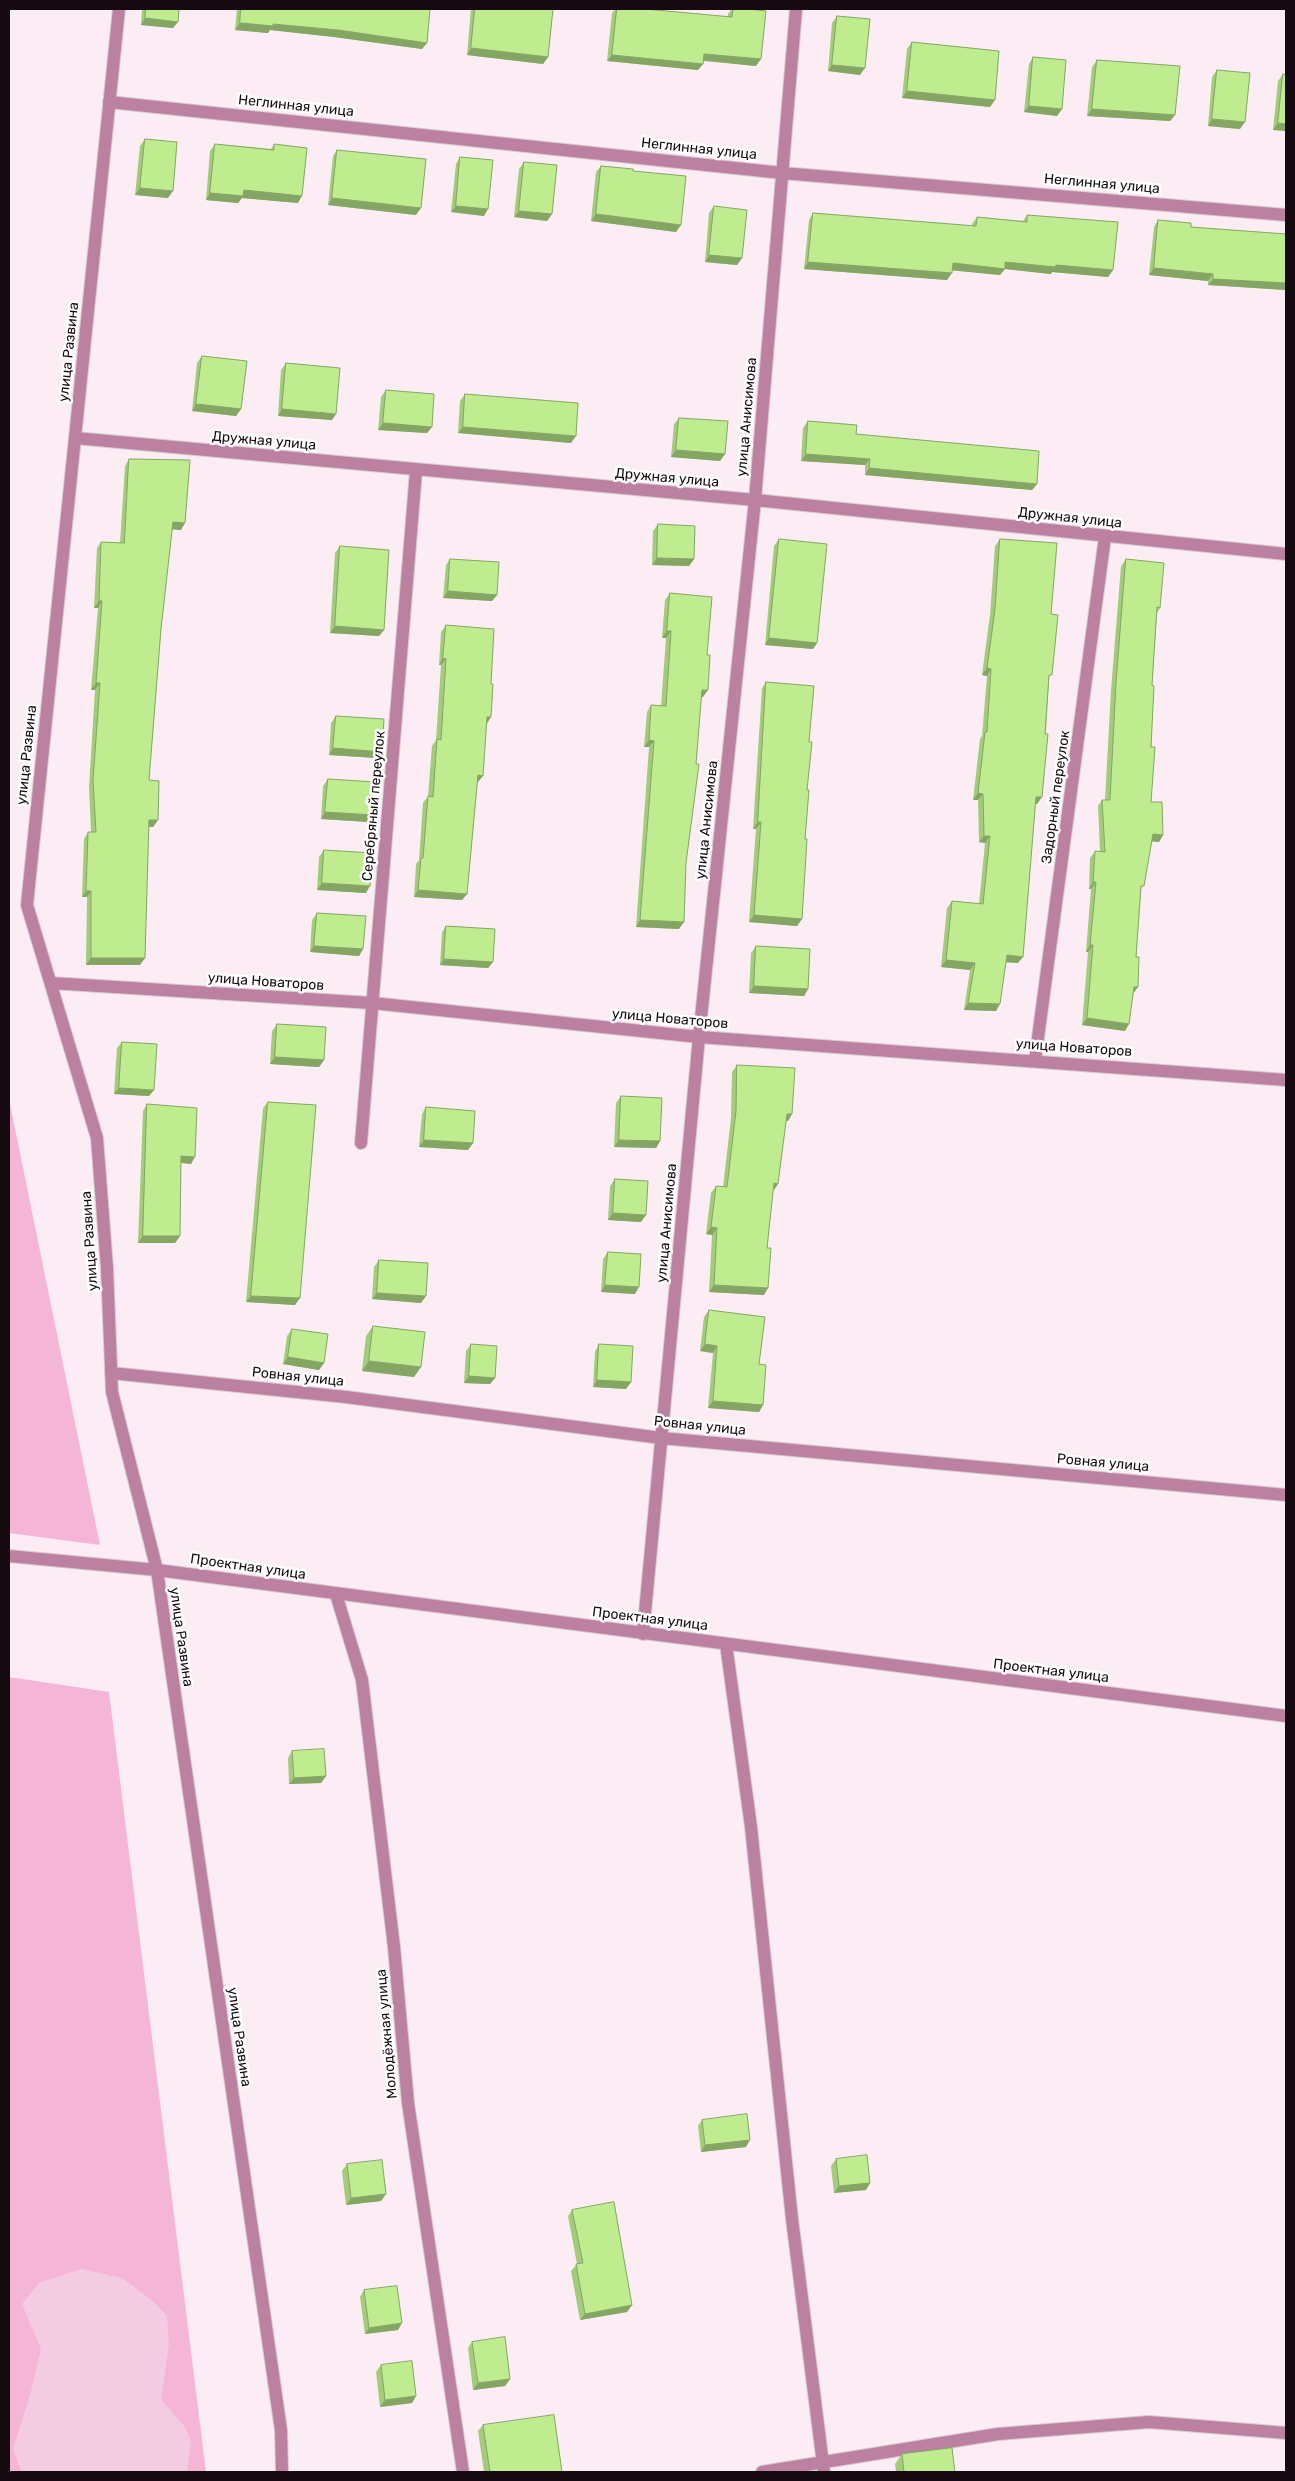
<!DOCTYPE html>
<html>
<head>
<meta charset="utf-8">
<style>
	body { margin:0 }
	#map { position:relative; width:1295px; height:2481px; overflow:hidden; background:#fcedf4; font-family:Rubik,sans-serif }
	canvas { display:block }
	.frame { position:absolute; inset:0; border:10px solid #160a11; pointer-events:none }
</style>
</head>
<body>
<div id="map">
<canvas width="1295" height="2481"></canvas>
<div class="frame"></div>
</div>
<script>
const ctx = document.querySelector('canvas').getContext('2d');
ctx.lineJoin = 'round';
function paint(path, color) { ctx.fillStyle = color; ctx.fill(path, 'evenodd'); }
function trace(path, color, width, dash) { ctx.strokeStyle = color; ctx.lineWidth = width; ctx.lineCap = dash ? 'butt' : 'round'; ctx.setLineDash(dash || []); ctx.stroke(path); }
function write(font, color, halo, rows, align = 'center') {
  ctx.font = font + ' Rubik,sans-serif'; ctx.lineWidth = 5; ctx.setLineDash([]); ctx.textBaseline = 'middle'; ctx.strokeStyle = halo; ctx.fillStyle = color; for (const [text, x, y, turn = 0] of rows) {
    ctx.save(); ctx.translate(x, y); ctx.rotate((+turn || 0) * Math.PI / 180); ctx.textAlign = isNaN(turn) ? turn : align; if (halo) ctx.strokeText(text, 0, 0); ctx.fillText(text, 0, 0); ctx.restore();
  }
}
paint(new Path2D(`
	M9 1099 100 1545 9 1533Z
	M9 1677 109 1692 206 2472H9Z`), '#f5b5d7');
paint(new Path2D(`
	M81 2269 122 2278 154 2302 167 2316 169 2344 161 2399 185 2427 191 2440 187 2472H22L13 2449 31 2392 41 2349 22 2304 39 2283Z`), '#f4cce1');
const minor = new Path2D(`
	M119 9 27 905 97 1138 107 1268 112 1392 157 1570 281 2430 282 2472
	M109 102 782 173 1286 215
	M75 438 755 500 1286 554
	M51 983 372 1003 699 1037 1286 1080
	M1035 1060 1105 537
	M361 1143 416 471
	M111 1373 346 1397 661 1438 1286 1495
	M336 1594 362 1680 394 1947 408 2103 463 2472
	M643 1634 699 1037 755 500 796 9
	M726 1644 751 1827 792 2219 824 2472
	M762 2472 998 2434 1149 2422 1286 2433`);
const tertiary = new Path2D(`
	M9 1556 157 1570 1286 1716`);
trace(minor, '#d7c9d0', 14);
trace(tertiary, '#d7c9d0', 14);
trace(minor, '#bc80a0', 12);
trace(tertiary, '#bc80a0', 12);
paint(new Path2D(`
	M142 9H179L173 28 141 25Z
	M237 9H430L422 49 334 37 270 30 268 33 235 30Z
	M471 9H553L548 57 543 64 467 55Z
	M615 9H645L728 17V14L732 9H733L756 66 703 61 698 70 607 61 612 13Z
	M837 16 860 75 828 71 832 23Z
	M912 42 990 107 902 98 907 49Z
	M1033 57 1062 109 1057 116 1024 112 1029 64Z
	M1097 60 1175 115 1170 121 1087 116 1092 67Z
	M1217 70 1240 129 1208 126 1212 77Z
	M1283 74 1286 75V131L1273 130 1278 81Z
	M145 139 168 198 135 195 140 146Z
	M215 144 271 149 274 144 298 203 242 198 238 203 206 200 210 151Z
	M337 150 416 215 328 205 333 156Z
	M460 157 484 216 451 212 456 164Z
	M524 162 552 214 547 221 514 217 519 169Z
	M601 166 633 171 676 232 591 221 596 172Z
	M714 206 742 258 737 265 705 262 709 213Z
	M813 213 972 226V224L977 217 1023 221 1027 215 1113 270 1108 277 1052 272 1051 274 1005 269 1000 275 952 270 947 280 804 269 809 220Z
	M1158 220 1191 227 1286 234V290L1208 285V281L1149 275 1154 227Z
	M202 356 241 409 236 416 192 411 197 363Z
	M286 363 332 420 278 416 281 370Z
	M386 390 432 427 427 433 378 430 381 397Z
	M465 394 571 443 458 433 460 401Z
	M679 418 720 461 671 457 674 424Z
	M808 421 856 434 1037 484 1032 490 865 475V465L801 461 803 428Z
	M129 459 181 530 172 529 161 629 149 780 158 820 153 827H149L140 965H86L87 897H82L84 839 88 832H91L89 787 95 690H91L98 608H94L97 548 101 542 120 543 125 466Z
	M658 524 694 559 689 566 652 565 653 531Z
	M779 539 817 643 813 649 765 645 774 546Z
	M1000 539 1051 614 1049 680 1042 797 1037 804H1035L1018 963 1006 962 996 1011 964 1010 970 970 941 967 947 908 952 901 979 904 985 843 979 842 978 800H973L980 739 982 736 987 676 982 675 990 615 995 546Z
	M340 546 384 630 379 636 330 633 335 553Z
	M450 559 497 595 492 601 443 598 446 565Z
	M1126 559 1160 608 1157 613 1152 685 1151 802 1163 835 1159 842 1152 841 1141 891 1136 957 1133 994 1125 1031 1082 1025 1088 952H1086L1091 889H1089L1090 858 1095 851H1100L1098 806 1102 800H1105L1111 690 1121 566Z
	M670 593 703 697H701L679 929 636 927 649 747H644L647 712 651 705 661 706 666 638H662L665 600Z
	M446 625 491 684V717L487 724 478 782H477L467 894 462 900 414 897 416 864 419 860 423 803 428 796 432 746 436 740 441 665H439L441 632Z
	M766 682 809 742 805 839 802 919 797 926 749 922 756 829H753L762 688Z
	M336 716 382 752 377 758 329 755 331 723Z
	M328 779 369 822 321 819 323 786Z
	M324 850 366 893 317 890 319 857Z
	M317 913 363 949 359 956 310 952 312 920Z
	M446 926 493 962 488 968 440 965 442 932Z
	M756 946 808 989 804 996 749 993 751 953Z
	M277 1024 324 1060 319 1067 270 1064 272 1031Z
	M122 1042 149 1096 114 1094 117 1048Z
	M737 1065 792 1114 788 1121 786 1120 773 1190 767 1248 764 1295 709 1292 712 1235 706 1234 711 1193 716 1186 723 1187 731 1118 732 1072Z
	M621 1096 660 1141 656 1148 614 1147 616 1103Z
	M268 1102 295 1305 246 1302 263 1108Z
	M147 1104 191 1164 181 1163 180 1236 175 1243H138L143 1111Z
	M426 1107 473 1143 468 1150 419 1147 422 1114Z
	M615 1179 641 1222 608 1220 610 1186Z
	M608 1252 635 1294 601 1292 603 1259Z
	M379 1260 421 1303 372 1299 374 1267Z
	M709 1310 759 1364 763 1405 759 1412 708 1408 713 1353 700 1351 704 1317Z
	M373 1326 414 1377 362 1371 366 1336Z
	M292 1329 324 1363 319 1370 283 1364 287 1336Z
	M471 1344 495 1378 490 1384 464 1383 466 1351Z
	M599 1344 631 1382 626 1389 593 1387 595 1351Z
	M292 1751 326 1776 321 1783 289 1784 288 1758Z
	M702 2120 746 2147 701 2152 698 2126Z
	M836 2159 870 2183 866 2190 834 2193 831 2166Z
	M347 2164 386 2194 381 2201 346 2205 342 2171Z
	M572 2210 632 2305 627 2312 580 2320 571 2271 577 2264 568 2216Z
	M364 2290 398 2330 365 2334 360 2297Z
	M472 2342 510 2379 505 2386 473 2390 468 2348Z
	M381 2365 416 2396 412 2403 380 2407 376 2372Z
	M483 2425 557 2472H484L478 2431Z
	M902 2454 955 2472H896L895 2464Z`), '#a3cb7b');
paint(new Path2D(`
	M145 18 178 22 173 28 141 25Z
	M240 23 273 24 338 30 427 43 422 49 334 37 270 30 268 33 235 30Z
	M471 48 548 57 543 64 467 55Z
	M704 54 761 59 756 66 699 60Z
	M612 55 703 64 698 70 607 61Z
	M832 65 865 68 860 75 828 71Z
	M907 91 995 100 990 107 902 98Z
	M1029 106 1062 109 1057 116 1024 112Z
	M1092 109 1175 115 1170 121 1087 116Z
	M1212 119 1245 122 1240 129 1208 126Z
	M1278 123 1286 124V131L1273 130Z
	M140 188 173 191 168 198 135 195Z
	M244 190 302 196 298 203 242 198 238 203 206 200 210 193Z
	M332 198 421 208 416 215 328 205Z
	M456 206 488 209 484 216 451 212Z
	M519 211 552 214 547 221 514 217Z
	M596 214 681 225 676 232 591 221Z
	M709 255 742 258 737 265 705 262Z
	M808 262 952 273 947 280 804 269Z
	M1005 262 1056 265 1113 270 1108 277 1052 272 1051 274 1005 269 1000 275 948 270 953 263Z
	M1154 268 1213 274 1208 281 1149 275Z
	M1213 279 1286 283V290L1208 285Z
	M196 404 241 409 236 416 192 411Z
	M282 409 336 414 332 420 278 416Z
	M383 423 432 427 427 433 378 430Z
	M463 427 576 436 571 443 458 433Z
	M676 450 725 454 720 461 671 457Z
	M806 454 870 459 865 465 801 461Z
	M869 468 1037 484 1032 490 865 475Z
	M173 522 185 523 181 530 168 529Z
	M657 558 694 559 689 566 652 565Z
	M448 591 497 595 492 601 443 598Z
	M99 601H102L98 608H94Z
	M335 626 384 630 379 636 330 633Z
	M667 631H671L666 638H662Z
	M769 638 817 643 813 649 765 645Z
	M443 658 446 659 441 665H439Z
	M987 668 991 669 987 676 982 675Z
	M96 683H100L95 690H91Z
	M702 690H708L703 697 697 696Z
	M487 717H491L486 724Z
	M649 740 654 741 649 747H644Z
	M333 748 382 752 377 758 329 755Z
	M478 775 483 776 478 782H473Z
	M978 793 983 794 978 800H973Z
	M1036 797H1042L1037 804H1031Z
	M325 812 374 815 369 822 321 819Z
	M149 820H158L153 827 144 826Z
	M758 822H761L756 829H753Z
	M1153 834 1163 835 1159 842 1148 841Z
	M984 836H990L985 843 979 842Z
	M1093 882H1096L1091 889H1089Z
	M322 883 370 886 366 893 317 890Z
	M418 890 467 894 462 900 414 897Z
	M86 891H91L87 897H82Z
	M754 915 802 919 797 926 749 922Z
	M640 920 684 922 679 929 636 927Z
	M1090 945H1093L1088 952H1086Z
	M314 946 363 949 359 956 310 952Z
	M1007 955 1023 957 1018 963 1002 962Z
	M91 958H145L140 965H86Z
	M444 959 493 962 488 968 440 965Z
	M946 960 975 963 970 970 941 967Z
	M754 986 808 989 804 996 749 993Z
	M1134 987H1138L1133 994Z
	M968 1003 1000 1004 996 1011 964 1010Z
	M1087 1018 1129 1024 1125 1031 1082 1025Z
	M275 1057 324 1060 319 1067 270 1064Z
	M119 1088 154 1090 149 1096 114 1094Z
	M787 1114H792L788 1121 782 1120Z
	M424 1140 473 1143 468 1150 419 1147Z
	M619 1140 660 1141 656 1148 614 1147Z
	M181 1156 195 1157 191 1164 176 1162Z
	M774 1183 778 1184 774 1190Z
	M613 1213 646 1215 641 1222 608 1220Z
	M711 1227 717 1228 712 1235 706 1234Z
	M143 1236H180L175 1243H138Z
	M605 1285 639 1287 635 1294 601 1292Z
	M714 1285 768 1288 764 1295 709 1292Z
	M377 1293 426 1296 421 1303 372 1299Z
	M251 1296 300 1298 295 1305 246 1302Z
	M705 1344 717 1346 713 1353 700 1351Z
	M288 1357 324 1363 319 1370 283 1364Z
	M369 1361 421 1367 414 1377 362 1371Z
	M469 1376 495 1378 490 1384 464 1383Z
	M597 1380 631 1382 626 1389 593 1387Z
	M713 1401 763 1405 759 1412 708 1408Z
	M326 1776 321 1783 289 1784 294 1778Z
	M750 2140 746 2147 701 2152 705 2145Z
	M870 2183 866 2190 834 2193 839 2186Z
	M386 2194 381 2201 346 2205 351 2198Z
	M632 2305 627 2312 580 2320 585 2314Z
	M402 2323 398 2330 365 2334 369 2328Z
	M510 2379 505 2386 473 2390 478 2383Z
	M416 2396 412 2403 380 2407 385 2400Z`), '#85a564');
const building = new Path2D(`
	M146 9H179L178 22 145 18Z
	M241 9H430L427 43 338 30 273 24V26L240 23Z
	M475 9H553L548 57 471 48Z
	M617 9H645L732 17 733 9H748L766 11 761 59 704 54 703 64 612 55Z
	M837 16 870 19 865 68 832 65Z
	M912 42 999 51 995 100 907 91Z
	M1033 57 1066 60 1062 109 1029 106Z
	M1097 60 1180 66 1175 115 1092 109Z
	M1217 70 1250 73 1245 122 1212 119Z
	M1283 74 1286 75V124L1278 123Z
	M145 139 177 142 173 191 140 188Z
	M215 144 274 150V144L307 148 302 196 244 190 243 196 210 193Z
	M337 150 426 159 421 208 332 198Z
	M460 157 493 160 488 209 456 206Z
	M524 162 557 165 552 214 519 211Z
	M601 166 633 169V171L686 176 681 225 596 214Z
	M714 206 747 210 742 258 709 255Z
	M813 213 976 226 977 217 1027 222V215L1118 222 1113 270 1056 265 1055 267 1005 262V269L953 263 952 273 808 262Z
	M1158 220 1191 223V227L1286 234V283L1213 279V274L1154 268Z
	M202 356 247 361 241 409 196 404Z
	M286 363 340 368 336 414 282 409Z
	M386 390 434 394 432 427 383 423Z
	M465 394 578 403 576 436 463 427Z
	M679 418 728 421 725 454 676 450Z
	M808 421 857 425 856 434 1039 451 1037 484 869 468 870 459 806 454Z
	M129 459 190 460 185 523 173 522 161 629 149 780 159 781 158 820H149L145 958H91V891H86L88 832H96L93 780 100 683H96L102 601H99L101 542 124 543Z
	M658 524 695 526 694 559 657 558Z
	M779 539 827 544 817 643 769 638Z
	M1000 539 1057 543 1051 614 1058 615 1052 675H1049L1045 734H1048L1042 797H1036L1023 957 1007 955 1000 1004 968 1003 975 963 946 960 952 901 983 904 990 836H984L983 794 978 793 985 732H987L991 669 987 668 995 609Z
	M340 546 389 550 384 630 335 626Z
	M450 559 499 562 497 595 448 591Z
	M1126 559 1164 563 1160 608 1157 607 1152 685 1154 686 1151 747H1155L1151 802H1162L1163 835 1153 834 1144 886H1141L1136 957H1139L1138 987H1134L1129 1024 1087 1018 1093 945H1090L1096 882H1093L1095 851 1105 852 1102 800H1110L1116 683Z
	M670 593 712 597 707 655H710L708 690H702L696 764H699L686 863 684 922 640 920 654 741 649 740 651 705 666 706 671 631H667Z
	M446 625 494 629 491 684H493L491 717H487L483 776 478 775 467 894 418 890 421 858H423L428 796 433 797 437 739 441 740 446 659 443 658Z
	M766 682 814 686 809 742H812L807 790H809L805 839H807L802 919 754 915 761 822H758Z
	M336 716 384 719 382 752 333 748Z
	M328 779 376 782 374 815 325 812Z
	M324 850 373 853 370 886 322 883Z
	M317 913 366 916 363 949 314 946Z
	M446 926 495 929 493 962 444 959Z
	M756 946 810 949 808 989 754 986Z
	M277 1024 326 1027 324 1060 275 1057Z
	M122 1042 157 1044 154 1090 119 1088Z
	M737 1065 795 1068 792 1114H787L778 1184 774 1183 767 1248H771L768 1288 714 1285 717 1228 711 1227 716 1186 727 1187 736 1111Z
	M621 1096 662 1098 660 1141 619 1140Z
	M268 1102 316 1105 300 1298 251 1296Z
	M147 1104 197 1108 195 1157 181 1156 180 1236H143Z
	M426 1107 475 1111 473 1143 424 1140Z
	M615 1179 648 1181 646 1215 613 1213Z
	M608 1252 641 1254 639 1287 605 1285Z
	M379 1260 428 1263 426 1296 377 1293Z
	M709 1310 765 1317 759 1364 766 1365 763 1405 713 1401 717 1346 705 1344Z
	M373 1326 425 1332 421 1367 369 1361Z
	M292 1329 328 1334 324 1363 288 1357Z
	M471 1344 497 1346 495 1378 469 1376Z
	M599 1344 633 1346 631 1382 597 1380Z
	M324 1749 326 1776 294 1778 292 1751Z
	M747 2114 750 2140 705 2145 702 2120Z
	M867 2155 870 2183 839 2186 836 2159Z
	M382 2160 386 2194 351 2198 347 2164Z
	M614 2202 632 2305 585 2314 576 2264 583 2263 572 2210Z
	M397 2286 402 2323 369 2328 364 2290Z
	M505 2337 510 2379 478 2383 472 2342Z
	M412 2361 416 2396 385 2400 381 2365Z
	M554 2415 562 2472H490L483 2425Z
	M952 2448 955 2472H904L902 2454Z`);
paint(building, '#beec8f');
trace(building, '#85a564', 1);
write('14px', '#160a11', '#fff', [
	["Неглинная улица",296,106,6],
	["Неглинная улица",699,149,6],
	["Неглинная улица",1102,184,5],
	["улица Развина",69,352,-84],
	["улица Анисимова",747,417,-85],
	["Дружная улица",264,441,5],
	["Дружная улица",667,478,5],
	["Дружная улица",1070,518,6],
	["улица Развина",27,755,-84],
	["Задорный переулок",1056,797,-82],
	["Серебряный переулок",374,806,-85],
	["улица Анисимова",707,820,-84],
	["улица Новаторов",266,982,4],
	["улица Новаторов",670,1019,5],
	["улица Новаторов",1074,1048,4],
	["улица Анисимова",667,1223,-85],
	["улица Развина",90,1241,-94],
	["Ровная улица",298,1377,6],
	["Ровная улица",700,1426,6],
	["Ровная улица",1103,1463,5],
	["Проектная улица",248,1567,8],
	["Проектная улица",650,1619,7],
	["улица Развина",181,1637,82],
	["Проектная улица",1051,1671,7],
	["Молодёжная улица",387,2034,-95],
	["улица Развина",239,2037,82]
]);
</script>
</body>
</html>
